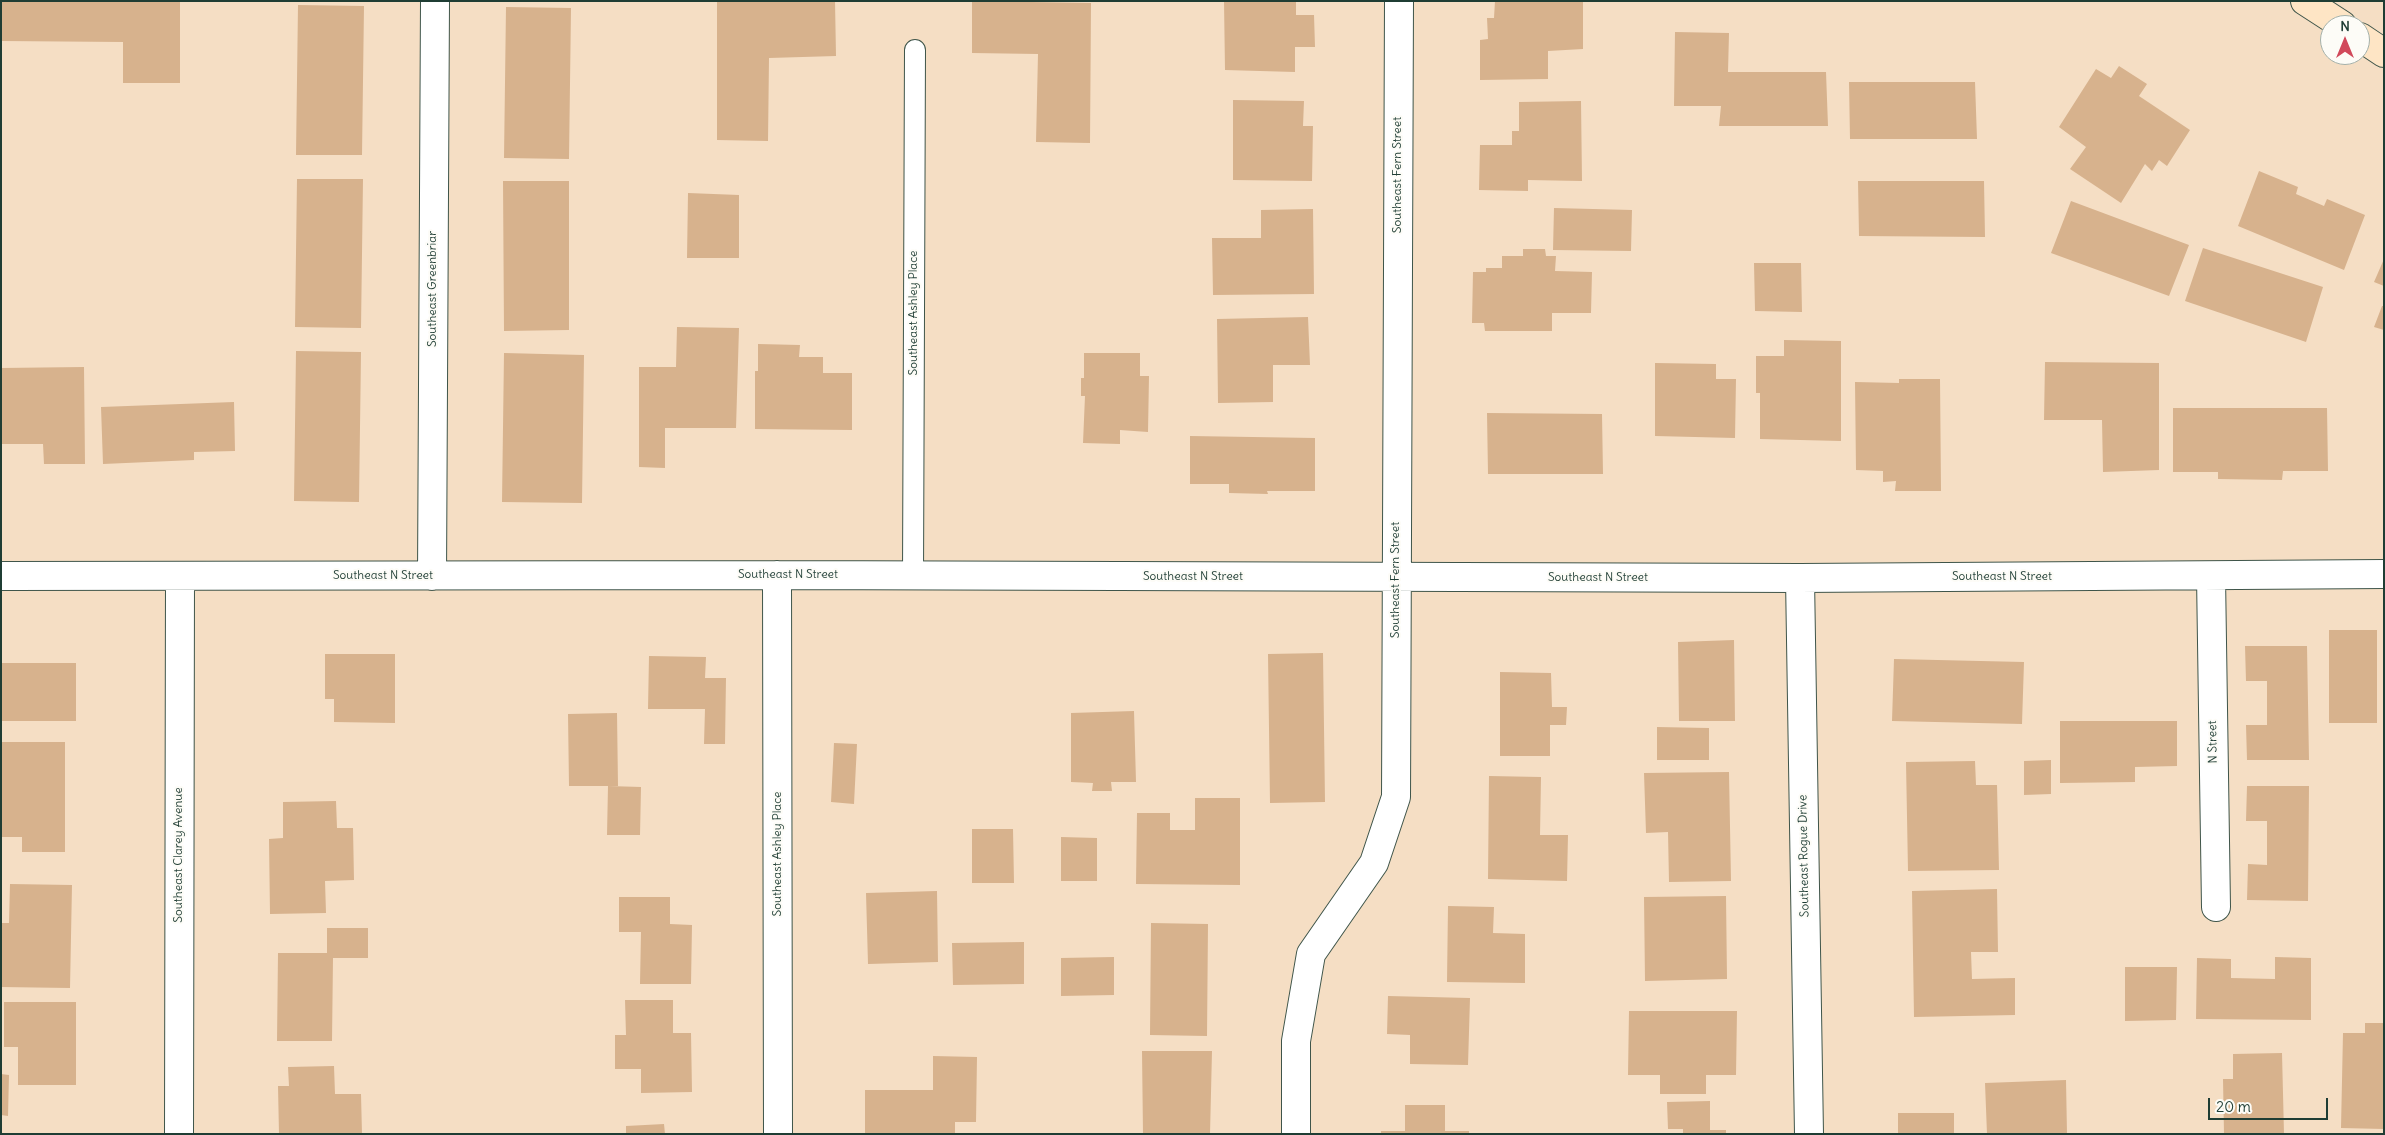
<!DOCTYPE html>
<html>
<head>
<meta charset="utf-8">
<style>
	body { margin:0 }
	#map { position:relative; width:2385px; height:1135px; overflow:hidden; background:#f5dec4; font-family:Delius,sans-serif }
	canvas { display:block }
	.frame { position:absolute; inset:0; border:2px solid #1f3d34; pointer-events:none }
	.north { position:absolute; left:2320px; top:15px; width:50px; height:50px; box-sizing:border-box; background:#fdfcf7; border:1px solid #a4b0a9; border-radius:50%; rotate:0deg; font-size:14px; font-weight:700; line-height:20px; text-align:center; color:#1f3d34 }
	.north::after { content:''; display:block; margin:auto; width:18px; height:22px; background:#d1495b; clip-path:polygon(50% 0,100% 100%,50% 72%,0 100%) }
	.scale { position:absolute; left:2208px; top:1098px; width:120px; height:22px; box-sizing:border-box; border:2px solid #1f3d34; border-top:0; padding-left:6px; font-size:15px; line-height:18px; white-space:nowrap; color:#1f3d34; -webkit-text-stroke:4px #fdfcf7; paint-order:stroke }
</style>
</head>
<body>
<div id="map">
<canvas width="2385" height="1135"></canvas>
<div class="frame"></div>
<div class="north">N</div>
<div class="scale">20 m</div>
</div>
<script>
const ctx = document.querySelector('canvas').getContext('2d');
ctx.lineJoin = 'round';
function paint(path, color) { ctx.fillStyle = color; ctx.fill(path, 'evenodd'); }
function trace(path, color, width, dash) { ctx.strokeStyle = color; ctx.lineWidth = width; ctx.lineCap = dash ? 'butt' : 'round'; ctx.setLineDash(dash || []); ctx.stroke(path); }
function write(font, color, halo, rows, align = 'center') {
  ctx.font = font + ' Delius,sans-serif'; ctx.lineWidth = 4; ctx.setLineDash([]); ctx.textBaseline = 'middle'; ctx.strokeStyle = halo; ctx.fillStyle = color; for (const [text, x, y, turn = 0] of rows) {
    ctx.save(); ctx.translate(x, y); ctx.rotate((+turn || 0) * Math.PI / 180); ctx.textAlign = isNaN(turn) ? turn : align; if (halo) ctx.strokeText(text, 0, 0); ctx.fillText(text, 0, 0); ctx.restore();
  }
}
paint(new Path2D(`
	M1 1H180V83H123V42L1 41Z
	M835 1 836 56 769 58 768 141 717 140V2Z
	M972 1 1091 3 1090 143 1036 142 1038 54 972 53Z
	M1224 1H1296V15H1314L1315 47H1295V72L1225 70Z
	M1495 1H1583V49L1548 51V79L1480 80V40L1488 39 1487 18H1494Z
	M298 5 364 6 362 155H296Z
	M506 7 571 8 569 159 504 158Z
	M1675 32 1729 33 1728 72H1826L1828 126H1719L1721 106H1674Z
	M2119 66 2147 84 2139 96 2190 130 2167 166 2159 160 2152 171 2145 164 2121 203 2070 169 2086 147 2059 127 2096 69 2111 78Z
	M1849 82H1975L1977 139H1850Z
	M1233 100 1304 101 1303 126H1313L1312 181 1233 180Z
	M1581 101 1582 181 1528 180V191L1479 190 1480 145H1512V131H1519V102Z
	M2259 171 2298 187 2296 194 2324 206 2327 199 2365 215 2344 270 2238 226Z
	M297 179H363L361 328 295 327Z
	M503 181H569V330L504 331Z
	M1858 181H1984L1985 237 1859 236Z
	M688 193 739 195V258H687Z
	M2071 201 2189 245 2169 296 2051 253Z
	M1554 208 1632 210 1631 251 1553 250Z
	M1313 209 1314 294 1213 295 1212 238H1261V210Z
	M2203 248 2323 287 2306 342 2185 301Z
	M1523 249H1545L1546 256H1556L1555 271 1592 272 1591 313H1552V331H1485L1484 323H1472L1473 272H1486V268H1502V256H1523Z
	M2384 259V286L2374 282Z
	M1754 263H1801L1802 312 1755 311Z
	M2382 306H2384V330L2374 327Z
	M1308 317 1310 365H1273V402L1218 403 1217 319Z
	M677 327 739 328 736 428H665V468L639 467V367H676Z
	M1784 340 1841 341V441L1760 439V393H1756V356H1784Z
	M758 344 800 345 799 357H823V373H852V430L755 429V371H758Z
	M296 351 361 352 359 502 294 501Z
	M504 353 584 355 582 503 502 502Z
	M1084 353H1140V376H1149L1148 432 1120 430V444L1083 443 1085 396H1081V378H1084Z
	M2045 362 2159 363V470L2103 472 2102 420H2044Z
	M1655 363 1716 364V379H1736L1735 438 1655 436Z
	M84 367 85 464H44L43 444H2L1 368Z
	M1899 379H1940L1941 491H1895L1896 481 1883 482V471L1856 470 1855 382 1899 383Z
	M234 402 235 451 194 452V460L103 464 101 407Z
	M2173 408H2327L2328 471H2283L2282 480 2218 479V472H2173Z
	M1487 413 1602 414 1603 474H1488Z
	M1190 436 1315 438V491H1267L1268 494 1229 493V484H1190Z
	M2329 630H2377V723H2329Z
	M1734 640 1735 721H1679L1678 642Z
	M2245 646H2307L2309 760H2247L2246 725H2267V681H2246Z
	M1323 653 1325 802 1270 803 1268 654Z
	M325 654H395V723L334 722V699H325Z
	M649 656 706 657 705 678H726L725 744H704L705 709H648Z
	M1894 659 2024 662 2022 724 1892 721Z
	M1 663H76V721H1Z
	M1500 672 1551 673 1552 707H1567L1566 725H1550V756H1500Z
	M1134 711 1136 782H1111L1112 791H1092L1093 783 1071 782V713Z
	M617 713 618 786H569L568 714Z
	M2060 721H2177V766L2135 767V782L2060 783Z
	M1657 727 1709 728V760H1657Z
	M1 742H65V852H22V837H1Z
	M834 743 857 744 854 804 831 802Z
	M2051 760V794L2024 795V761Z
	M1975 761 1976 785H1997L1999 870 1908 871 1906 762Z
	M1729 772 1731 881 1669 882 1668 832 1646 833 1644 773Z
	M1489 776 1541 777 1540 835H1568L1567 881 1488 879Z
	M608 786 641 787 640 835H607Z
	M2247 786H2309L2308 901 2247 900 2248 864 2267 865V821H2246Z
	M1195 798H1240V885L1136 884 1137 813H1170V830H1195Z
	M336 801 337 828H353L354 880 325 881 326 913 270 914 269 839 283 838V802Z
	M972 829H1013L1014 883H972Z
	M1061 837 1097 838V881H1061Z
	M10 884 72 885 70 988 1 987V923H9Z
	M1997 889 1998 952H1971L1972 979 2015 978V1015L1914 1017 1912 891Z
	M937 891 938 962 868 964 866 893Z
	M1726 896 1727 979 1645 981 1644 897Z
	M619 897H670V924L692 925 691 984H640L641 932H619Z
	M1448 906 1494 907 1493 933 1525 934V983L1447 982Z
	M1151 923 1208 924 1207 1036 1150 1035Z
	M327 928H368V958H333L332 1041H277L278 953H327Z
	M1024 942V984L953 985 952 943Z
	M1114 957V995L1061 996V958Z
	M2275 957 2311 958V1020L2196 1019 2197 958 2231 959V978L2275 979Z
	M2125 967H2177L2176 1020 2125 1021Z
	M1388 996 1470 998 1468 1065 1410 1064V1035L1387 1034Z
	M625 1000H673V1033H691L692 1092 641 1093V1069H615V1035H626Z
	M4 1002H76V1085H18V1047H4Z
	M1629 1011H1737L1736 1075H1706V1094H1660V1075H1628Z
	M2365 1023H2384V1129L2341 1128 2343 1033H2365Z
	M1142 1051H1212L1210 1134H1143Z
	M2282 1053 2284 1134H2224L2223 1079H2233V1054Z
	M933 1056 977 1057 976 1122H955V1134H865V1090H933Z
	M334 1066 335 1094H361L362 1134H279L278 1086H289L288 1067Z
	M1 1074 9 1075 8 1116 1 1115Z
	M2066 1080 2067 1134H1987L1985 1083Z
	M1710 1101V1130H1726V1134H1683V1129H1668L1667 1102Z
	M1405 1105H1445V1131H1469V1134H1381V1131H1405Z
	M1898 1113H1954V1134H1898Z
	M664 1124 665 1134H626V1126Z`), '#d7b28d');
const lane = new Path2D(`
	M913 576 915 50`);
const street = new Path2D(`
	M777 575 778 1134
	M1 576 777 575 1800 578 2384 574
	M432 576 435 1
	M2211 576 2216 907
	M1800 578 1809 1134
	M179 1134 180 576
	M1296 1134V1041L1311 954 1374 863 1396 797 1399 1`);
const secondary = new Path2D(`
	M2305 1 2342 25
	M2360 37 2384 53`);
trace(lane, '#3f554a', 22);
trace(street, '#3f554a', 30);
trace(secondary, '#3f554a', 30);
trace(lane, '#fff', 20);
trace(street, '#fff', 28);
trace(secondary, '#fee5c5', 28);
write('12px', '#1f3d34', '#fdfcf7', [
	["Southeast Fern Street",1398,175,-90],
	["Southeast Greenbriar",433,289,-90],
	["Southeast Ashley Place",914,313,-90],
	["Southeast N Street",788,575],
	["Southeast N Street",383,576],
	["Southeast N Street",1193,577],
	["Southeast N Street",2002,577],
	["Southeast N Street",1598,578],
	["Southeast Fern Street",1396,580,-90],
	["N Street",2213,742,-91],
	["Southeast Ashley Place",778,854,-90],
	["Southeast Clarey Avenue",179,855,-90],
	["Southeast Rogue Drive",1804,856,-91]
]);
</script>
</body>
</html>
